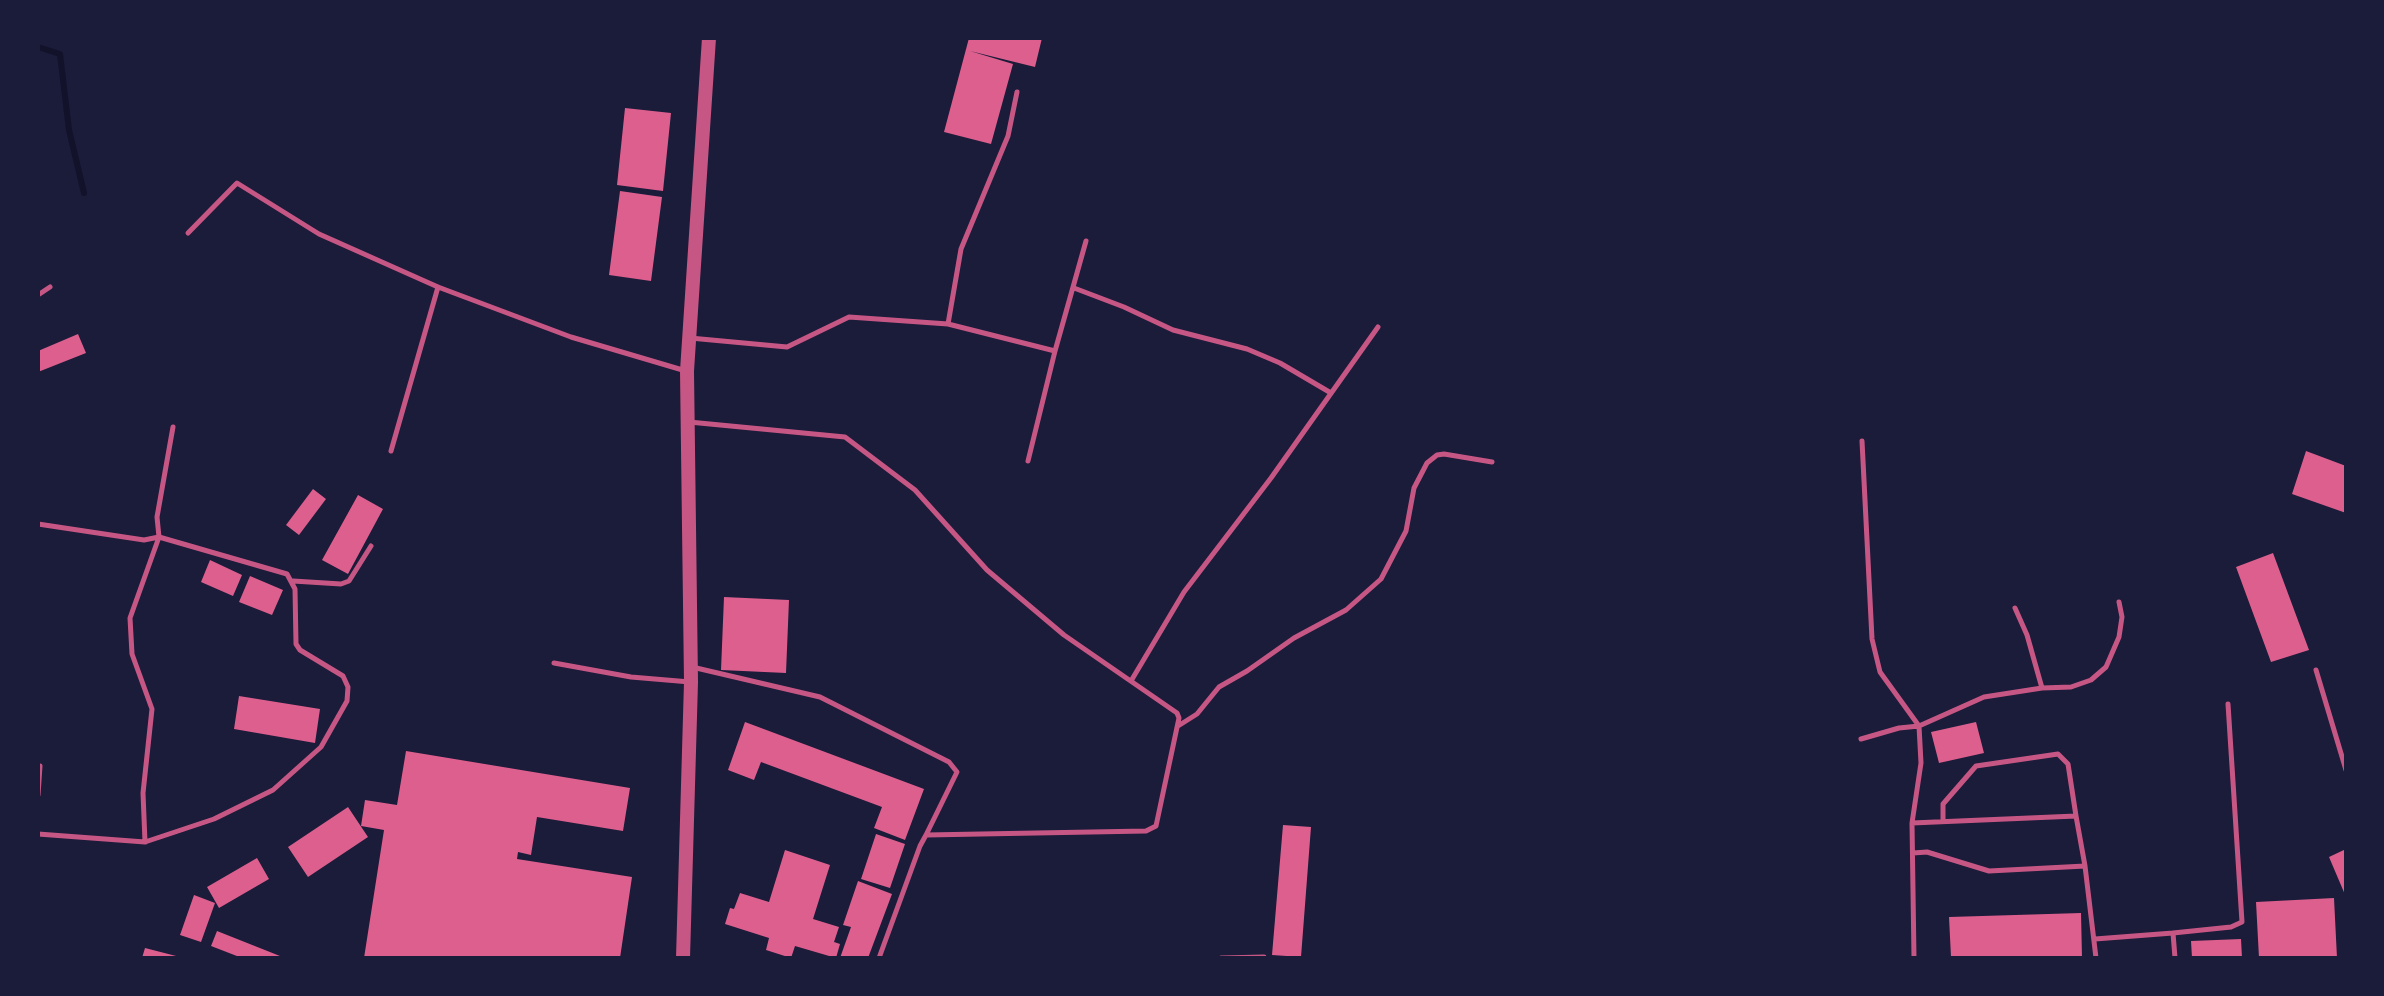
<!DOCTYPE html>
<html>
<head>
<meta charset="utf-8">
<style>
	body { margin:0 }
	#map { position:relative; width:2384px; height:996px; overflow:hidden; background:#1b1b3a; font-family:Arial,sans-serif }
	canvas { display:block }
	.frame { position:absolute; inset:0; border:40px solid #1b1b3a; pointer-events:none }
</style>
</head>
<body>
<div id="map">
<canvas width="2384" height="996"></canvas>
<div class="frame"></div>
</div>
<script>
const ctx = document.querySelector('canvas').getContext('2d');
ctx.lineJoin = 'round';
function trace(path, color, width, dash) { ctx.strokeStyle = color; ctx.lineWidth = width; ctx.lineCap = dash ? 'butt' : 'round'; ctx.setLineDash(dash || []); ctx.stroke(path); }
function paint(path, color) { ctx.fillStyle = color; ctx.fill(path, 'evenodd'); }
trace(new Path2D(`
	M38 47 60 54 69 130 84 193`), '#12122b', 6);
paint(new Path2D(`
	M969 38H1042L1035 67 970 51 1013 64 991 144 944 132Z
	M625 108 671 113 663 191 617 185Z
	M620 191 662 197 651 281 609 275Z
	M78 334 86 353 38 372V351Z
	M2306 451 2346 466V513L2292 494Z
	M313 489 326 499 299 535 286 525Z
	M358 495 383 509 348 574 322 560Z
	M2273 553 2309 650 2271 662 2236 567Z
	M210 560 242 575 233 596 201 582Z
	M250 576 283 590 272 615 239 602Z
	M724 597 789 600 786 673 721 670Z
	M239 696 320 709 315 743 234 729Z
	M745 722 924 789 905 840 874 828 882 807 761 762 754 780 728 770Z
	M1976 722 1984 753 1939 763 1931 732Z
	M406 751 630 788 623 831 537 817 531 855 518 852 517 859 632 877 620 958H364L384 830 361 826 365 800 397 805Z
	M348 807 368 837 308 877 288 847Z
	M1283 825 1311 827 1301 957 1272 955Z
	M876 834 905 844 890 888 861 879Z
	M2346 849V897L2329 857Z
	M785 850 830 865 813 919 839 927 834 942 840 944 836 958 795 946 791 958 766 950 769 938 725 924 730 908 734 909 740 893 769 902Z
	M257 858 269 879 219 908 207 887Z
	M858 881 892 894 868 958H840L851 927 843 925Z
	M194 895 215 903 201 942 180 935Z
	M2334 898 2337 958H2259L2256 902Z
	M2081 913 2082 958 1951 957 1949 917Z
	M217 931 285 958H242L211 946Z
	M2241 939 2242 958H2192L2191 941Z
	M145 948 180 957V958H142Z`), '#dd5f8e');
trace(new Path2D(`
	M188 233 237 183 319 234 438 287 571 337 686 371
	M1074 288 1124 307 1173 330 1247 349 1280 363 1331 393
	M38 295 50 287
	M948 324 961 249 1008 136 1017 92
	M690 338 787 347 849 317 948 324 1055 351 1086 241
	M689 422 845 437 915 490 987 570 1064 635 1177 713 1179 718 1156 826 1146 831 926 835 920 846 879 958
	M1862 441 1872 639 1880 672 1919 726 1921 763 1912 823 1914 958
	M391 451 438 287
	M1028 461 1055 351
	M38 524 144 540 159 537 287 574 295 589 296 644 300 650 343 676 348 687 347 701 321 747 273 790 214 819 145 842 38 834
	M293 581 341 584 349 581 371 546
	M2015 608 2027 635 2042 688
	M554 663 631 677 690 682
	M692 667 820 697 949 762 957 772 926 835
	M2316 670 2346 770
	M1131 681 1184 592 1271 478 1378 327
	M1178 726 1197 714 1219 687 1247 671 1294 638 1346 610 1381 579 1406 531 1414 488 1427 463 1437 455 1444 454 1492 462
	M1861 739 1899 728 1919 726 1984 697 2042 688 2071 687 2091 680 2106 667 2119 637 2122 617 2119 602
	M38 795 40 766
	M2076 816 2085 866
	M1912 823 2076 816 2068 764 2058 754 1976 766 1943 804V821
	M145 842 143 793 152 709 132 654 130 618 159 537 157 517 173 427
	M1913 853 1927 852 1989 871 2085 866 2096 958
	M2173 933 2231 927 2242 922 2228 704
	M2095 939 2173 933 2175 958
	M1221 958 1264 957`), '#c65784', 5);
trace(new Path2D(`
	M683 958 691 682 687 371 709 38`), '#c65784', 14);
</script>
</body>
</html>
